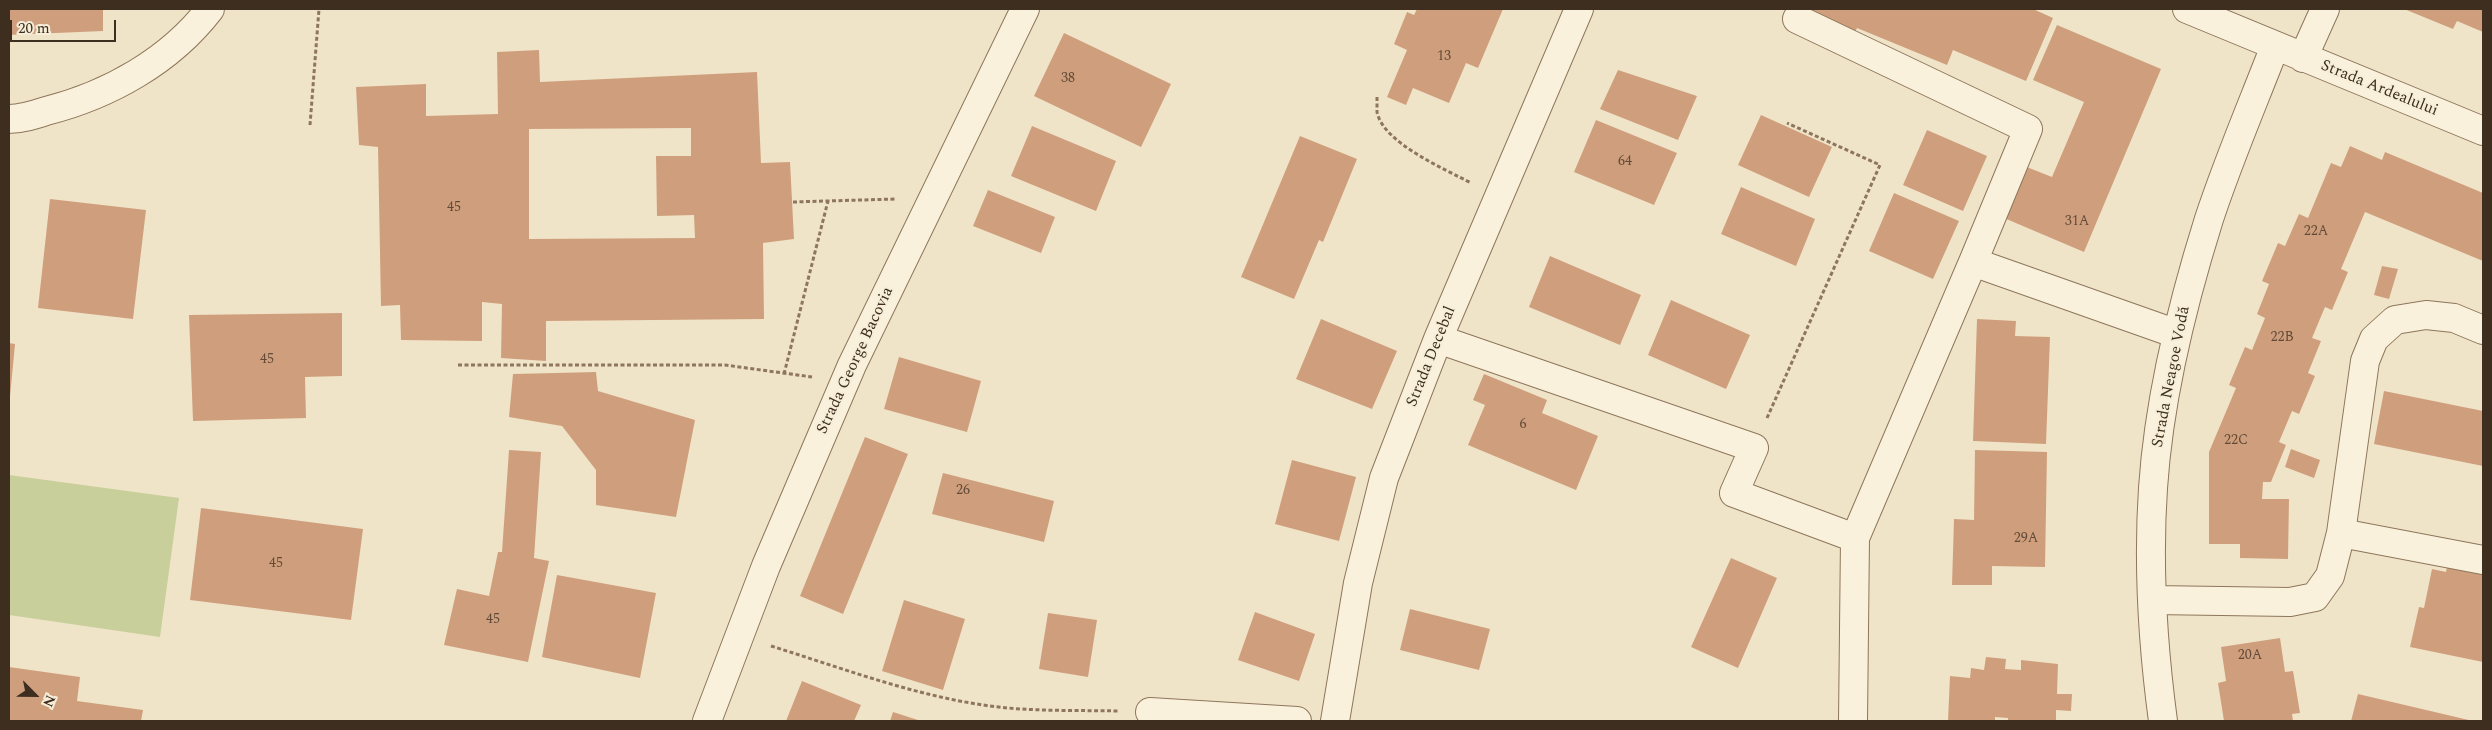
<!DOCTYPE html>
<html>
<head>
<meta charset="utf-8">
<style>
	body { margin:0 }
	#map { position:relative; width:2492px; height:730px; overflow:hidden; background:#f0e4c8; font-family:Spectral,serif }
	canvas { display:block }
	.frame { position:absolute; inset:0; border:10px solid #3d2e20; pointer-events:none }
	.north { position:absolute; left:10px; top:670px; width:50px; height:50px; -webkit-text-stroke:4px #f7eed8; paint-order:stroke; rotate:113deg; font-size:14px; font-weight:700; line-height:20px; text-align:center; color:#3d2e20 }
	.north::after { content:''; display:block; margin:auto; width:18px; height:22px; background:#3d2e20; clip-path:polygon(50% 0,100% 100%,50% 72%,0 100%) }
	.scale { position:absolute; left:10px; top:20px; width:106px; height:22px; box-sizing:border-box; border:2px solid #3d2e20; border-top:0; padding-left:6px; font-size:15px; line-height:18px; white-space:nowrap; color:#3d2e20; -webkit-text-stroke:4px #f7eed8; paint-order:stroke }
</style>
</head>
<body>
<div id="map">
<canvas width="2492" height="730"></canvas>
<div class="frame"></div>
<div class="north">N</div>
<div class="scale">20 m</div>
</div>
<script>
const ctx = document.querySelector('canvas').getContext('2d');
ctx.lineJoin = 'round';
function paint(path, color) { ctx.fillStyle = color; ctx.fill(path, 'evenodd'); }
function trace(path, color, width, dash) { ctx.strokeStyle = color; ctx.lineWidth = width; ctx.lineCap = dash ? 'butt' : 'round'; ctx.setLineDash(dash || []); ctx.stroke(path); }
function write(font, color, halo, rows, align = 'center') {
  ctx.font = font + ' Spectral,serif'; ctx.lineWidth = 4; ctx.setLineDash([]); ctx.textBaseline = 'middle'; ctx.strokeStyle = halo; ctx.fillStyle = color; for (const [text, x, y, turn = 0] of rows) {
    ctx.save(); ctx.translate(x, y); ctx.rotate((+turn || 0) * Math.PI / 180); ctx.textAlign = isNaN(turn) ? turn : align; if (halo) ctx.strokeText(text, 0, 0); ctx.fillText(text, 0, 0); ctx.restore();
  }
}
paint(new Path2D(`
	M9 475 179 498 160 637 9 615Z`), '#c9cf9b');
paint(new Path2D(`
	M9 9H103V31L9 35Z
	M1417 9H1503L1478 68 1466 63 1449 103 1413 88 1406 105 1387 97 1407 50 1394 44 1407 12 1414 15Z
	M1805 9H2033L2053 18 2026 81 1953 50 1947 65 1857 28 1852 39Z
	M2404 9H2483V32L2457 21 2453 29Z
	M2057 25 2161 69 2084 252 1997 215 2019 164 2052 177 2084 102 2033 80Z
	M1064 33 1171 84 1141 147 1034 96Z
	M539 50 540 82 757 72 761 163 790 162 794 239 763 243 764 319 546 321V361L501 358 502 304 482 302V341L401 340 400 305 381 306 378 147 359 145 356 87 426 84V116L498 114 497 52ZM691 128V156H656L657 216 694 215 695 238 529 239V129Z
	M1618 70 1697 96 1678 140 1600 109Z
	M1761 115 1832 147 1809 197 1738 165Z
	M1596 120 1677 153 1654 205 1574 172Z
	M1032 126 1116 161 1096 211 1011 176Z
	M1927 130 1987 156 1963 211 1903 185Z
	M1300 136 1357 159 1323 242 1319 240 1294 299 1241 277Z
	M2350 146 2382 160 2385 152 2483 193V261L2365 212 2341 269 2348 272 2332 310 2325 307 2312 338 2321 341 2308 373 2315 376 2299 414 2292 411 2279 442 2286 445 2271 482H2263L2262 499H2289L2288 559 2240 558V544H2209V452L2236 388 2229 385 2245 347 2252 350 2265 318 2257 314 2269 284 2262 281 2278 243 2285 246 2299 214 2308 218 2331 163 2341 167Z
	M1741 187 1815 219 1796 266 1721 234Z
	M988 190 1055 217 1041 253 973 226Z
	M1894 193 1959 221 1933 279 1869 251Z
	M50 199 146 210 133 319 38 308Z
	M1550 256 1641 295 1620 345 1529 307Z
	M2382 266 2398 269 2389 299 2374 295Z
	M1671 300 1750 335 1726 389 1648 355Z
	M342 313V376L305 377 306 418 193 421 189 315Z
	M1321 319 1397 351 1372 409 1296 379Z
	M1977 319 2016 321 2015 336 2050 337 2046 444 1973 441Z
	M9 343 15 344 10 397H9Z
	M899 357 981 381 967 432 884 409Z
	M596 372 598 391 695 420 676 517 596 505V470L562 426 509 417 513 374Z
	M1484 374 1547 400 1542 413 1598 436 1576 490 1468 445 1485 405 1473 400Z
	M2384 391 2483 411V466L2374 444Z
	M865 437 908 454 843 614 800 596Z
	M2291 449 2320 460 2314 478 2285 467Z
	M509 450 541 452 534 558 549 561 528 662 444 645 457 589 489 596 498 552H502Z
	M1975 450 2047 452 2045 567 1992 566V585H1952L1954 519 1974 520Z
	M1292 460 1356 477 1339 541 1275 524Z
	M943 473 1054 501 1044 542 932 514Z
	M201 508 363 529 351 620 190 600Z
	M1731 558 1777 578 1738 668 1691 647Z
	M2447 566 2483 573V662L2410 647 2419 607 2424 608 2432 569 2446 572Z
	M557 575 656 593 640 678 542 657Z
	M904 600 965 619 943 690 882 671Z
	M1410 609 1490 629 1479 670 1400 650Z
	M1255 612 1315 634 1299 681 1238 660Z
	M1048 613 1097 620 1088 677 1039 669Z
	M2280 638 2285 672 2293 671 2300 713 2292 714 2293 721H2224L2218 683 2226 681 2221 647Z
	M1986 657 2006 659 2005 669 2021 670V660L2058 664 2057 694H2072L2071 711 2056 710V721H2008V718L1995 717V721H1948L1950 676 1970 678 1971 668 1984 670Z
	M9 667 80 677 77 701 143 710 141 721H9Z
	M802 681 861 705 854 721H786Z
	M2358 694 2473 721H2351Z
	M893 712 921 721H890Z`), '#cf9f7d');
const minor = new Path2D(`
	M2187 9 2483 131
	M1797 19 2028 129 1973 262
	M2303 58 2325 9
	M9 119C22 119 34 115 46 111 109 95 170 61 210 9
	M1438 339 1754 448 1734 493 1855 538
	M2341 533 2483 560
	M2153 600 2290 602 2315 597 2330 576 2341 533 2365 361 2374 339 2395 320 2426 315 2454 318 2483 330
	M1150 712 1297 721
	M707 721 766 566 852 365 1025 9
	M1335 721 1358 583 1384 478 1438 339 1579 9
	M1853 721 1855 538 1973 262 2177 334
	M2163 721C2153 647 2148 563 2153 488 2159 397 2182 305 2209 219 2228 161 2253 103 2275 46`);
trace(minor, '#8d765c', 30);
trace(new Path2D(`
	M1377 97C1377 102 1377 107 1377 112 1383 143 1445 169 1471 183
	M310 125 319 9
	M793 202 895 199
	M458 365H725L812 377
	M784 374 828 201
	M1767 418 1880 165 1787 123
	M771 646C839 667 907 693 977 704 1023 712 1072 710 1119 711`), '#8d765c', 3, [4, 2.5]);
trace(minor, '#faf1dc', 28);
write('14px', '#624a37', null, [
	["13",1444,57],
	["38",1068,79],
	["64",1625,162],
	["45",454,208],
	["31A",2077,222],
	["22A",2316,232],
	["22B",2282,338],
	["45",267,360],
	["6",1523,425],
	["22C",2236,441],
	["26",963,491],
	["29A",2026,539],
	["45",276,564],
	["45",493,620],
	["20A",2250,656]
]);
write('16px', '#3d2e20', '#f7eed8', [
	["Strada Ardealului",2379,89,22],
	["Strada Decebal",1432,357,-68],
	["Strada George Bacovia",856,361,-65],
	["Strada Neagoe Vodă",2172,377,-79]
]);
</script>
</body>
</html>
